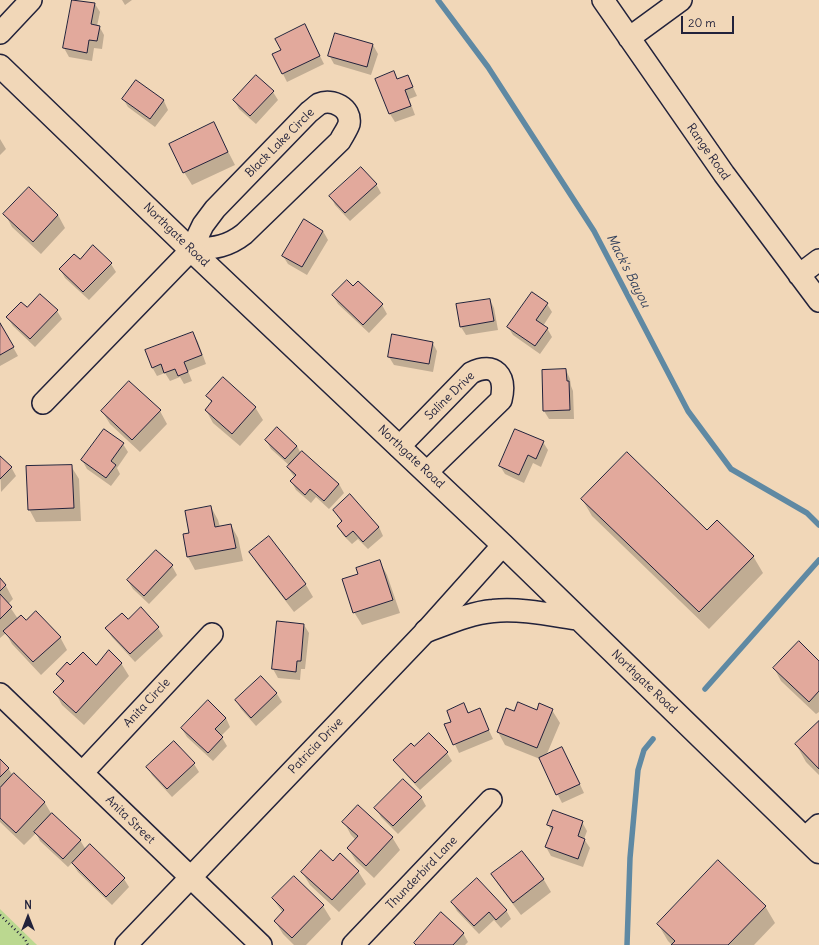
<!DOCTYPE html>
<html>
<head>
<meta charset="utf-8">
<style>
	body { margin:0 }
	#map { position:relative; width:819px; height:945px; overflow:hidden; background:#f1d7b8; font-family:Delius,sans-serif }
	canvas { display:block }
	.north { position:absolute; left:8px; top:897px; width:40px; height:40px; -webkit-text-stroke:3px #f1d7b8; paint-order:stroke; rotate:0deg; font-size:11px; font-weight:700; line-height:16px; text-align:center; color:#22223b }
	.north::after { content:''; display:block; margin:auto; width:14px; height:18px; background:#22223b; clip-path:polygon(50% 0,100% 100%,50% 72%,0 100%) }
	.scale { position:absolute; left:681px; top:16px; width:53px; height:18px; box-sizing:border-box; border:2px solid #22223b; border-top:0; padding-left:5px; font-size:12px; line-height:14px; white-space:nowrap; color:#22223b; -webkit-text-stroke:3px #f1d7b8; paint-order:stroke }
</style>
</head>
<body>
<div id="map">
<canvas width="819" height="945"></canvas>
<div class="north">N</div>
<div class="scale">20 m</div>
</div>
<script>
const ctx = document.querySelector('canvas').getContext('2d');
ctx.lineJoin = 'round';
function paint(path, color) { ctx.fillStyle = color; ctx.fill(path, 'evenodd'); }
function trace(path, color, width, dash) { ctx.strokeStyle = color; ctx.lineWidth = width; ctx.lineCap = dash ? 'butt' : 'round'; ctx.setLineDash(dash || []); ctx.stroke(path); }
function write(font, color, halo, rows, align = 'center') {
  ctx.font = font + ' Delius,sans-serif'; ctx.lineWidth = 4; ctx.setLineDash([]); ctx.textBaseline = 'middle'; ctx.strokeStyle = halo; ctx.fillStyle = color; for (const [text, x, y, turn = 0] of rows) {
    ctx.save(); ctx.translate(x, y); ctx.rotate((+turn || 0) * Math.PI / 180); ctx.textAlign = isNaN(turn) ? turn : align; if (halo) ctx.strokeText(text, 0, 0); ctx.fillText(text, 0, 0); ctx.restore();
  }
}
paint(new Path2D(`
	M0 909 37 945H0Z`), '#bbd890');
paint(new Path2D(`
	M73 0 95 4 100 12 97 26H99L104 35 102 49 94 48 92 61 69 57 64 48Z
	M122 0H132L125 5Z
	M309 34 324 64 287 82 283 74Z
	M335 34 373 45 378 54 371 75 334 64 329 55Z
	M394 72 398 80 408 76 417 96 409 99 415 115 395 122 390 114 376 79Z
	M136 81 164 101 168 110 155 127 128 107 123 99Z
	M273 92 278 100 256 124 239 109 234 100Z
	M214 124 235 165 192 185 184 172Z
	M0 139 6 149 0 155Z
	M376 184 381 193 350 221 335 205 331 196Z
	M5 214 58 215 65 228 41 254 12 227Z
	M323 231 328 240 307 275 288 264 283 256Z
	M80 261 111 264 116 272 89 300 65 278 60 269Z
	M358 282 382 305 387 314 369 333 338 304 333 296 354 288Z
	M490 300 494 308 498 330 466 335 461 327Z
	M547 304 552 312 543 326 547 328 552 337 540 354 513 335 508 327Z
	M27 309 57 311 62 319 35 347 13 326 8 318Z
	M0 324 18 356 0 366Z
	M193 333 198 342 206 364 188 371 192 381 184 384 180 377 170 381 165 373 157 376 152 367Z
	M432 342 437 351 433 372 394 365 389 357Z
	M566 370 570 379 571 386 573 391 574 419H549L544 411Z
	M207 396 255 407 263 420 240 446 213 423 206 410 212 403Z
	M102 411H160L167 424 140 452 110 424Z
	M266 440 297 446 301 454 339 484 344 493 329 509 316 497 311 503 296 490 291 481 295 478 288 468 290 466 271 449Z
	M543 442 548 450 541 467 533 463 524 483 505 474 500 466Z
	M123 444 128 452 117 468 120 474 111 486 87 469 82 460Z
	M0 457 11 467 16 476 1 492Z
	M71 466 79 479 81 521 36 522 29 509Z
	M582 499 707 531 753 556 763 573 709 629 592 516Z
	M211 507 218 520 220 527 231 525 238 538 243 561 195 570 188 557 190 534Z
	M334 510 379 527 383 536 368 549 358 539 352 544 343 535 338 526 342 523Z
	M269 538 306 585 313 597 294 612 258 565 250 552Z
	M156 551 172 566 177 575 149 604 133 589 128 581Z
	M380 562 387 575 400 613 362 625 354 612Z
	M0 580 6 586 13 599 8 604 18 619 60 637 67 650 41 675 12 644 6 633 0 638Z
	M128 620 158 628 163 636 135 662 112 637 107 629Z
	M304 625 309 633 305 669H301L300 680 278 678 273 669Z
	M819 662V712L816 714 781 681 774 668Z
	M121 663 129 676 84 725 62 705 55 692 63 684 57 674 70 667Z
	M261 677 277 694 282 702 256 726 241 709 236 700Z
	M464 705 469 713 479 709 493 739 459 753 446 725 453 722Z
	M552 710 560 723 546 756 567 757 584 793 562 803 540 759 505 745 498 732 515 713Z
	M226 718 230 727 221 736 227 746 213 761 187 737 182 729Z
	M819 722V775L806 762 796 744Z
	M414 748 447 753 452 761 420 790 400 768 395 760Z
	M0 760 8 768 13 776 14 774 45 803 52 815 80 840 86 850 90 846 124 879 129 887 112 905 78 872 72 863 68 867 40 841 36 833 24 845 0 822Z
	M194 764 199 772 172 797 152 775 148 767Z
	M421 797 426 806 398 834 381 817 376 808Z
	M344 822 392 837 400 850 374 878 356 861 348 848 356 840 351 835Z
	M582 822 587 831 584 839 590 848 583 867 551 856 546 847 552 831 548 825Z
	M522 852 544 880 551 892 521 915 500 887 492 875Z
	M333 863 358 871 366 884 339 912 310 885 302 872Z
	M294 877 323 906 331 919 306 945H294L283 934 275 921 283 913 273 899Z
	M452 902 506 910 511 919 501 928 494 920 479 934 457 911Z
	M765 906 775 923 754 945H672L668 941 658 924Z
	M463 933 468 942 465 945H416Z`), '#0003');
trace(new Path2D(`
	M438 0 488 67 594 231 688 411 731 469 807 513 819 525
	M705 689 819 560
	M627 945 630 858 638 770 644 750 653 739`), '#5f89a3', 5.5);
const building = new Path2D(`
	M72 0 95 3 91 24 100 26 97 41 89 40 87 53 63 48Z
	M305 24 320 56 282 74 272 54 281 50 275 39Z
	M335 33 373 44 367 67 328 56Z
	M394 71 397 79 408 75 413 87 405 90 411 106 389 114 375 79Z
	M256 75 274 91 250 116 233 100Z
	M136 80 164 100 150 119 122 99Z
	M214 122 228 152 183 173 169 144Z
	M361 167 377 184 345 213 329 196Z
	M29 187 58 215 33 242 3 214Z
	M304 219 323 231 302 267 282 256Z
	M93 245 112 263 83 292 59 269 74 254 80 259Z
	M347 280 353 286 358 281 383 304 363 325 332 295Z
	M532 292 548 303 536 320 548 328 535 346 507 327Z
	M40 294 58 310 30 339 6 317 21 302 27 307Z
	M490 299 494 321 460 327 456 304Z
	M0 323 14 347 0 355Z
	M193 332 202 355 184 362 188 372 178 376 175 369 164 373 161 364 152 368 145 350Z
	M392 334 433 342 429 364 388 357Z
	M566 369 567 381H569L570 410 543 411 542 370Z
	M223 377 256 407 232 434 205 410 212 401 206 396Z
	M129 381 161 410 132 440 101 411Z
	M277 427 297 446 285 459 265 440Z
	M104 429 124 443 111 461 116 465 106 478 81 460Z
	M515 429 544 441 536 459 528 455 519 475 499 466Z
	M302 451 339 484 324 501 310 489 305 495 290 481 296 475 287 467Z
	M627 452 707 530 717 520 754 556 699 612 581 499Z
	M0 456 12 467 0 479Z
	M72 465 74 508 28 510 26 466Z
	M350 494 379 527 363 542 353 531 346 537 337 526 342 521 333 510Z
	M211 506 215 527 231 524 236 548 187 557 183 534 189 533 185 511Z
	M269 536 306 584 286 600 249 552Z
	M156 550 173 565 144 596 127 580Z
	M380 560 393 600 353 613 342 579 358 574 356 568Z
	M0 578 6 585 0 591Z
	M0 594 12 607 0 619Z
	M141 607 159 627 130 654 105 628 122 613 128 619Z
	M36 611 61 637 33 662 3 631 21 615 26 620Z
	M277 621 304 624 301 661H297L296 672 272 669Z
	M799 641 819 661V691L809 702 773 668Z
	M109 650 122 663 76 713 53 692 64 681 56 674 67 662 70 665 83 652 96 665Z
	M261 676 277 693 251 718 235 700Z
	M208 700 226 718 215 729 223 737 208 753 181 728Z
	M518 702 537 710 539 703 553 709 537 748 497 732 506 708 514 711Z
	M464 703 468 713 480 708 489 730 453 745 444 724 451 722 447 711Z
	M819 721V769L795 744Z
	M429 733 448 752 415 783 393 760 411 743 414 746Z
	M174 741 195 763 167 789 146 767Z
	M562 747 580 784 556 795 539 758Z
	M0 759 9 768 0 777Z
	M14 773 45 802 16 833 0 818V788Z
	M403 779 422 797 393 826 374 808Z
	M358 805 393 837 366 866 347 848 358 836 342 822Z
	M553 810 583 821 578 836 585 839 578 859 545 847 553 827 547 825Z
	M52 813 81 840 63 859 34 832Z
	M90 844 125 878 106 897 72 863Z
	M321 850 333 861 340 853 359 871 332 900 301 872Z
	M522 851 544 879 513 903 491 874Z
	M718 860 766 906 728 945H671L675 941 657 924Z
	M294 876 324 905 292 938 274 921 284 910 272 898Z
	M477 878 507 910 496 920 489 912 474 926 451 902Z
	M441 912 464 933 453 945H416L414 943Z`);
paint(building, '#e2a99c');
trace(building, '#22223b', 1);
const minor = new Path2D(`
	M603 0 724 174 819 301
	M0 33 31 0
	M629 38 681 0
	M799 275 819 260
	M43 403 191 250 203 225 215 209 309 112C312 110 316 106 319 104 332 98 352 108 349 124 347 130 343 135 340 141L244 234C226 248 212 248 191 250
	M399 447 471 373C495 361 507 376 501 400L427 472
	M0 694 261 945
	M82 773 212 634
	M805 838 819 825
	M126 945 426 631 503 545
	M353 945 491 800`);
const major = new Path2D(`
	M0 66 191 250 503 545 819 852
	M426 631C448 623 470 613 493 611 520 608 552 615 579 619`);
trace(minor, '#22223b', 24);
trace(major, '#22223b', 25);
trace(new Path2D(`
	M0 915 25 939 28 945`), '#22223b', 2.5, [1, 3]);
trace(minor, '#f1d7b8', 21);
trace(major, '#f1d7b8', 22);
write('12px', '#22223b', '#f1d7b8', [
	["Black Lake Circle",280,143,-45],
	["Range Road",708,152,55],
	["Northgate Road",176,235,44],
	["Saline Drive",450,396,-44],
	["Northgate Road",411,457,43],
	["Northgate Road",644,682,44],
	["Anita Circle",147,703,-47],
	["Patricia Drive",316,746,-46],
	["Anita Street",130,820,44],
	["Thunderbird Lane",422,873,-46]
]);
write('italic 13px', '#36445e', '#f1d7b8', [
	["Mack's Bayou",628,271,63]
]);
</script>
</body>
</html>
